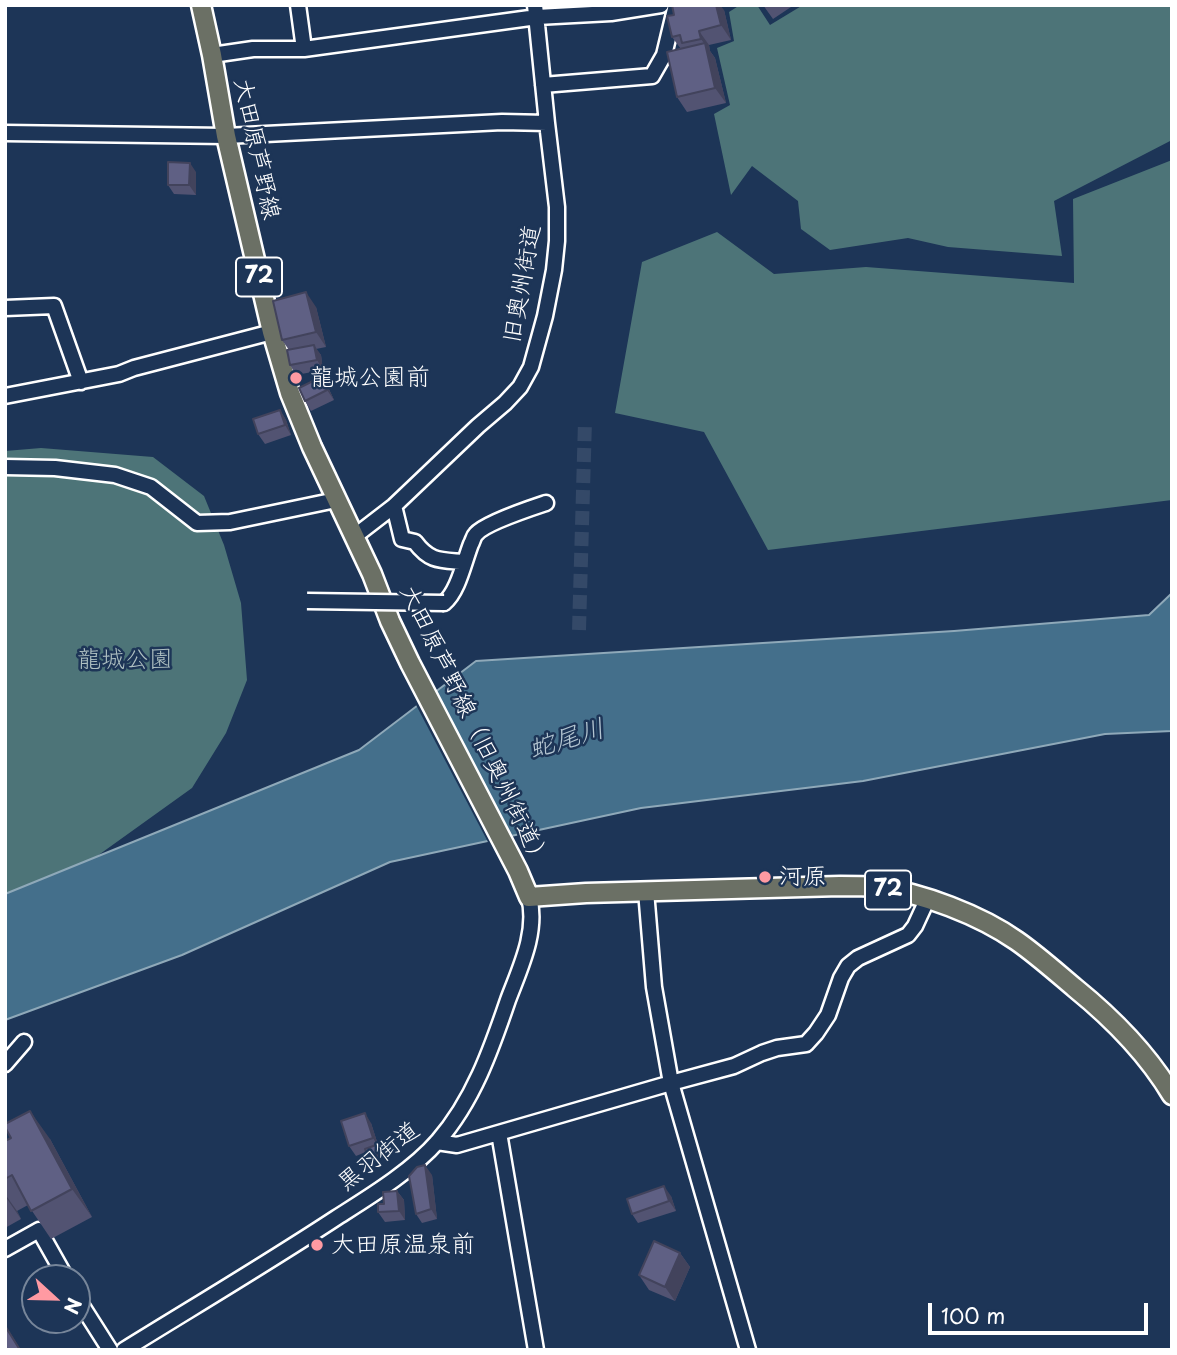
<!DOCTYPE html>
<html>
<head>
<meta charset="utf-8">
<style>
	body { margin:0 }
	#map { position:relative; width:1177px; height:1355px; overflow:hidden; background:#1d3557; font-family:"Playpen Sans",sans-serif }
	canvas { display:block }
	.frame { position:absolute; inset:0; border:7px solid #fff; pointer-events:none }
	.north { position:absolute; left:21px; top:1264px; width:70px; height:70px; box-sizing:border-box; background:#1d3557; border:2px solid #77869a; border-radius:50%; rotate:112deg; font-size:19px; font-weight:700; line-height:28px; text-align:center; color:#fff }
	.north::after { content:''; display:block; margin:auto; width:24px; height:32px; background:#ff9aa2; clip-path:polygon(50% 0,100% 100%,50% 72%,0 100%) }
	.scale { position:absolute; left:928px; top:1303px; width:220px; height:32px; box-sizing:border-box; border:4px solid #fff; border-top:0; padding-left:9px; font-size:21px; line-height:24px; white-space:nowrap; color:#fff; -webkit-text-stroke:5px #1d3557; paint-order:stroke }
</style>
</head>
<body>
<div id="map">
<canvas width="1177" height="1355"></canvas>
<div class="frame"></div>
<div class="north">N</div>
<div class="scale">100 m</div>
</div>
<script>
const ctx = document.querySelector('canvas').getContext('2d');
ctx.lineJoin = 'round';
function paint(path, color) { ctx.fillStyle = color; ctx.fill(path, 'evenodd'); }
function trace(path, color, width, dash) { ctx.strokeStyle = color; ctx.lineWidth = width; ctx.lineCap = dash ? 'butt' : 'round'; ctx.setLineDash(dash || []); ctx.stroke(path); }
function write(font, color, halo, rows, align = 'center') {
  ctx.font = font + ' "Playpen Sans","Klee One",sans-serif'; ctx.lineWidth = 5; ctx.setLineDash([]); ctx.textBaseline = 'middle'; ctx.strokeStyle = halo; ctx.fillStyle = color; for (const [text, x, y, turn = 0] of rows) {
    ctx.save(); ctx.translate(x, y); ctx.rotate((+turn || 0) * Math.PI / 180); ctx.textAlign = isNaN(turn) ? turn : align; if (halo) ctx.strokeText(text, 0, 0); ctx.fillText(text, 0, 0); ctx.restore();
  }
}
paint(new Path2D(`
	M740 5H757L770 25 803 5H1172V140L1054 201 1062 256 948 247 908 238 830 250 801 229 798 201 752 166 731 195 714 114 730 105 717 48 734 41 729 12Z
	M1172 160V500L768 550 704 432 615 413 642 262 717 232 774 274 866 267 1074 283 1073 199Z
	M41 448 153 457 204 496 224 545 241 603 247 680 226 733 192 788 47 892 5 903V451Z`), '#4d7478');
const water = new Path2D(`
	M1172 593V731L1105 734 863 781 641 808 390 862 182 955 5 1020V894L359 750 476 661 954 631 1149 615Z`);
paint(water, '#446f8b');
trace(water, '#8fa9b9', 2);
paint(new Path2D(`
	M435 688 514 839 489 844 415 703Z`), '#1d3557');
trace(new Path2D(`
	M579 630 585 421`), '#344968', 14, [14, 7]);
const minor = new Path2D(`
	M298 5 304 49
	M212 55 253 49H304L537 17 611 13 661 5
	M543 85 652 76 664 55 676 5
	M5 133 226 136 502 122 547 123
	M5 308 54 306 81 382
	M5 396 119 374 134 368 272 332
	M5 467 55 468 115 475 151 487 197 523 230 522 336 500
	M394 506 402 539 415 542C430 562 440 560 464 562
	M355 536 394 506 478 426 505 403 520 387 531 367 545 316 554 270 557 241V207L547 123 535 5
	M444 603C458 592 464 562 471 544 473 541 473 537 476 534 485 523 531 508 546 503
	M646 891 654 987 671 1083 748 1350
	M5 1064 24 1042
	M499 1133 536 1350
	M437 1142 457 1145 671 1083 734 1066 762 1053 777 1048 806 1044 816 1033 828 1015 841 978 848 966 858 958 908 935 915 926 927 900
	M5 1249 39 1230 66 1278
	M77 1298 110 1350
	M124 1350C195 1306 266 1264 336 1218 369 1197 412 1171 438 1141 473 1101 491 1050 508 1000 520 968 538 932 529 897`);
const major = new Path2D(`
	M201 5 212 55 226 136 272 332 290 393 312 447 372 574 390 621 410 663 518 871 529 897 586 893 840 886C852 886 865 886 877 887 922 893 980 915 1017 941 1037 955 1056 972 1075 988 1112 1018 1147 1053 1172 1095`);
trace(minor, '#fff', 19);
trace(major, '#fff', 23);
trace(minor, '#1d3557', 14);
trace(major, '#6b7065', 18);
const minorBridge = new Path2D(`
	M307 601 444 603`);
trace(minorBridge, '#fff', 19, []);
trace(minorBridge, '#1d3557', 14);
paint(new Path2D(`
	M763 5H794L773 19Z
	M724 10 731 40 709 45 710 51 715 58 726 103 687 112 677 97 681 49 672 37Z
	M196 172V195L174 194 168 185Z
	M316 307 326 347 316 349 321 355 323 370 296 375 290 365 289 350 282 340Z
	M328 387 334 400 311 411 305 401Z
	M280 410 286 420 291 435 265 444 258 434Z
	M371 1123 379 1148H378L382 1159 372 1162 366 1152 356 1156 349 1146Z
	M50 1139 92 1217 51 1239 28 1205 17 1211 21 1219 5 1228V1141Z
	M432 1175 437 1219 422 1223 416 1214Z
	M397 1191 404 1200 405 1220 385 1222 378 1212 384 1204Z
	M671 1196 676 1211 638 1223 632 1214Z
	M680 1253 690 1267 675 1301 649 1290 639 1275Z`), '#525372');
paint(new Path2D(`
	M716 5H720L724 10 731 40 721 25Z
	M699 31 709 45 710 51 715 58 726 103 715 88 706 46 701 39Z
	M190 163 196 172V195L189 185Z
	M306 292 316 307 326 347 316 332Z
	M314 345 321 355 323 370 317 360Z
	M321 377 328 387 334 400 327 390Z
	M280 410 286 420 291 435 285 425Z
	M30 1111 50 1139 92 1217 72 1189Z
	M365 1113 371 1123 379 1148 373 1138Z
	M425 1165 432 1175 437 1219 431 1209Z
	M664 1186 671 1196 676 1211 669 1201Z
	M397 1191 404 1200 405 1220 399 1211Z
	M5 1194 17 1211 21 1219 5 1196Z
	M680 1253 690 1267 675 1301 665 1287Z
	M5 1324 21 1350H20L5 1326Z`), '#42435c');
const building = new Path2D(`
	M672 5H716L721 25 699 31 701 39 682 43 680 35 672 37 667 16 674 15Z
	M705 43 715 88 677 97 667 52Z
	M168 162 190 163 189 185H168Z
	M306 292 316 332 282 340 273 301Z
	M314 345 317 360 290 365 287 350Z
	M321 377 327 390 305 401 299 388Z
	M280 410 285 425 258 434 253 419Z
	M30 1111 72 1189 31 1211 12 1175 5 1179V1141L11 1138 5 1127V1124Z
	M365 1113 373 1138 349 1146 341 1121Z
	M376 1145 379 1154 368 1158 365 1149Z
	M425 1165 431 1209 416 1214 409 1176 417 1167Z
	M664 1186 669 1201 632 1214 627 1199Z
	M397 1191 399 1211 378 1212V1204H384L383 1192Z
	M654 1241 680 1253 665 1287 639 1275Z
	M5 1326 20 1350H5Z`);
paint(building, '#5f6084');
trace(building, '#42435c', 2);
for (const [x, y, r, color] of [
	[296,378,7,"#ff9aa2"],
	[765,877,7,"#ff9aa2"],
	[317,1245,7,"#ff9aa2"]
]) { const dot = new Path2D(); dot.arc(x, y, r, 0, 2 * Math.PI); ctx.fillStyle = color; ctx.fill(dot); trace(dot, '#1d3557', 2.5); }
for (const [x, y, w] of [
	[259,277,46],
	[888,890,46]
]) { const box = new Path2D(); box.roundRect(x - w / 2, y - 19.5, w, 39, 5); ctx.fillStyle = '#1d3557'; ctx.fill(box); trace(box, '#fff', 2); }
write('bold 23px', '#fff', null, [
	["72",259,277],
	["72",888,890]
]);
write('24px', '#fff', '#1d3557', [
	["大田原芦野線",256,149,78],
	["旧奥州街道",523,284,-80],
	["大田原芦野線（旧奥州街道）",474,727,64],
	["黒羽街道",379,1157,-38]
]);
write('24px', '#fff', '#1d3557', [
	["龍城公園前",310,378],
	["河原",779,877],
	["大田原温泉前",331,1245]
], 'left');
write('24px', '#afc0c2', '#1d3557', [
	["龍城公園",125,660]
]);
write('italic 26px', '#b4c5d1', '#1d3557', [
	["蛇尾川",567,740,-17]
]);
</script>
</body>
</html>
